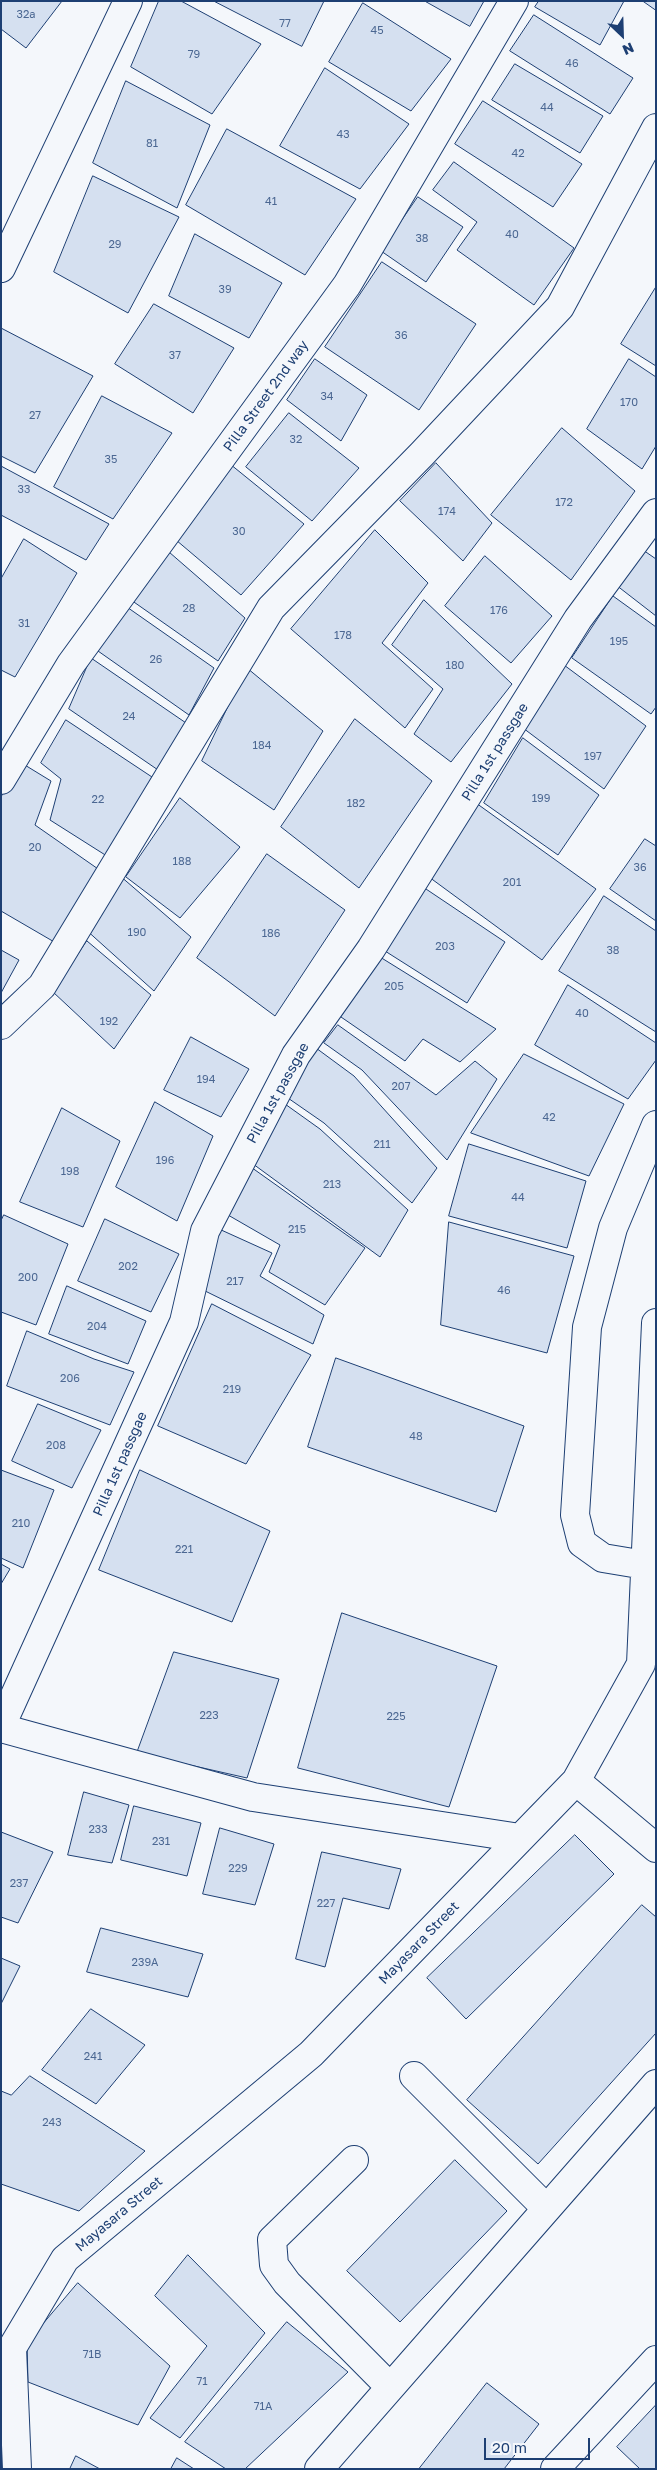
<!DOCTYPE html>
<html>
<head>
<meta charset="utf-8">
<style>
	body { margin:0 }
	#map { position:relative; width:657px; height:2470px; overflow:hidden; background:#f4f7fb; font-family:"Golos Text",sans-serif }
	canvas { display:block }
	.frame { position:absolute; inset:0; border:2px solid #1d3f73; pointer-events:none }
	.north { position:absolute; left:597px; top:10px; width:50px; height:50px; -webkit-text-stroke:4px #f4f7fb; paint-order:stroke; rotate:156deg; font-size:14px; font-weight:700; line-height:20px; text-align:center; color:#1d3f73 }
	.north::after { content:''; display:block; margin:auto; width:18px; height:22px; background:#1d3f73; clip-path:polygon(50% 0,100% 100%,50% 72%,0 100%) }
	.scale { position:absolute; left:484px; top:2438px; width:106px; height:22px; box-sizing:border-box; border:2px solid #1d3f73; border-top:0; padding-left:6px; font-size:15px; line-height:18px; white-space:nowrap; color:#1d3f73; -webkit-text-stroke:4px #f4f7fb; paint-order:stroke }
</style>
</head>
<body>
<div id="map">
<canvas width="657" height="2470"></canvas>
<div class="frame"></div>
<div class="north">N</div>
<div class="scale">20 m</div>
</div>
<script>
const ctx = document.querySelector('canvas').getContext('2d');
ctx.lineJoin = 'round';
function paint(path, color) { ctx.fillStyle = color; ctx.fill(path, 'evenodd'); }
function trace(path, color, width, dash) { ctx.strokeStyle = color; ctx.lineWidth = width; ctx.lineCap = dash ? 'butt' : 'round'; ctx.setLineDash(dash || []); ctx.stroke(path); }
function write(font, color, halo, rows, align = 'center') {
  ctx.font = font + ' "Golos Text",sans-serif'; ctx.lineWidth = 4; ctx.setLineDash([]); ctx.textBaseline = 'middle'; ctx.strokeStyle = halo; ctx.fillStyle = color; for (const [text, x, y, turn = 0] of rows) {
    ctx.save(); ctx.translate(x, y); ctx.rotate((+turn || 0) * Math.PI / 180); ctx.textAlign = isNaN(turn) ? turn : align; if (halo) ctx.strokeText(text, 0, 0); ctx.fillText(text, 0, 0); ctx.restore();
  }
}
const building = new Path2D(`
	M1 1H62L26 48 1 29Z
	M159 1H181L261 44 212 114 131 67Z
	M214 1H324L302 46Z
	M425 1H484L470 26Z
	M539 1H624L600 45 535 7Z
	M643 1H656V10Z
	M363 3 451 59 411 111 329 62Z
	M534 15 633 78 610 114 510 51Z
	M515 64 603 116 580 153 492 100Z
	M325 68 409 124 360 189 280 146Z
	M126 81 210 125 177 208 93 163Z
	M483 101 582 164 553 207 455 144Z
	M227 129 356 199 305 275 186 205Z
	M454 162 574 248 534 305 457 250 477 222 433 190Z
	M93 176 179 217 128 313 54 272Z
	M418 197 463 227 426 282 381 251Z
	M195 234 282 283 249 338 169 296Z
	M382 262 476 324 419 410 325 347Z
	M656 287V366L621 344Z
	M154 304 234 348 193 413 115 364Z
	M1 328 93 376 35 473 1 456Z
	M315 359 367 395 341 441 287 400Z
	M629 359 656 377V446L642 469 587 429Z
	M102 396 172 433 113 519 54 487Z
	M289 413 359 468 312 521 246 467Z
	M562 428 635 491 571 580 491 515Z
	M436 463 492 523 463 561 400 501Z
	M230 464 304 524 241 595 176 540Z
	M1 466 109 524 86 560 1 515Z
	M375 530 428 583 382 643 433 689 405 728 291 629Z
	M24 539 77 573 15 677 1 670V579Z
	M643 550 656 559V616L616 585Z
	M169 552 245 618 218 661 131 600Z
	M485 556 552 616 511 663 445 606Z
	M613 596 656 627V707L651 714 572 658Z
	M424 600 512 684 451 762 414 734 443 689 392 645Z
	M124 605 214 668 189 715 98 651Z
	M91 658 189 725 161 772 69 709Z
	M564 665 646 726 604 789 519 725Z
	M247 668 323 731 274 810 202 761Z
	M355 719 432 781 359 888 281 827Z
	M66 720 152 777 110 858 50 820 61 779 41 763Z
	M523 738 599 795 558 855 484 803Z
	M15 759 51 781 35 825 101 871 56 943 1 911V798Z
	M180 798 240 847 180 918 126 877Z
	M476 803 596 889 542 960 429 877Z
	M645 839 656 846V921L610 889Z
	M267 854 345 910 275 1016 197 958Z
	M119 875 191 937 154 991 84 928Z
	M423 887 505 942 467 1003 385 951Z
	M604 896 656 931V1032L559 971Z
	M87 941 151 995 114 1049 53 992Z
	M1 950 19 960 1 993Z
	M380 957 496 1029 460 1062 423 1039 405 1061 341 1017Z
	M568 985 656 1043V1060L628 1099 535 1045Z
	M338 1025 436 1095 475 1061 497 1079 447 1160 362 1070 324 1043Z
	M191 1037 249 1069 221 1117 164 1090Z
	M316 1048 354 1076 437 1168 412 1203 324 1123 285 1096Z
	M524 1054 624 1104 589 1176 471 1133Z
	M155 1102 213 1136 177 1221 116 1187Z
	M285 1104 320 1129 408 1210 380 1257 249 1161Z
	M62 1108 120 1141 83 1227 20 1202Z
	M469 1144 586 1181 567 1248 449 1216Z
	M248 1165 365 1248 325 1305 269 1272 280 1245 228 1215Z
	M4 1215 68 1244 36 1325 1 1312V1221Z
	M105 1219 179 1254 151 1312 78 1281Z
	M449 1222 574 1256 547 1353 441 1325Z
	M219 1229 272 1253 260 1276 324 1315 313 1344 199 1288Z
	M67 1286 146 1321 128 1364 49 1334Z
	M212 1304 311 1355 246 1464 158 1426Z
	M27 1331 94 1359 134 1372 110 1425 7 1386Z
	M336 1358 524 1426 496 1512 308 1447Z
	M38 1404 101 1430 72 1488 12 1461Z
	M1 1470 54 1490 23 1568 1 1558Z
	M140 1470 270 1531 232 1622 99 1570Z
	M1 1564 10 1569 1 1584Z
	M342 1613 497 1666 449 1807 298 1768Z
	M174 1652 279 1679 247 1778 137 1753Z
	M84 1792 129 1805 112 1863 68 1855Z
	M134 1806 201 1823 187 1876 121 1860Z
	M220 1828 274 1844 255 1905 203 1894Z
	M1 1832 53 1852 18 1923 1 1917Z
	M575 1835 614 1874 466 2019 427 1978Z
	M322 1852 401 1869 389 1909 343 1898 325 1967 296 1959Z
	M642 1905 656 1917V2033L538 2164 467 2100Z
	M101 1928 203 1954 188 1997 87 1972Z
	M1 1958 20 1966 1 2004Z
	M91 2009 145 2045 96 2104 42 2070Z
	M30 2076 145 2151 79 2211 1 2184V2091L11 2095Z
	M455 2160 507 2211 400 2322 347 2271Z
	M188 2255 265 2333 180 2438 150 2418 207 2346 155 2296Z
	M78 2283 170 2366 138 2425 28 2382 27 2343Z
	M287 2322 348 2372 245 2469H226L185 2442Z
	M487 2383 539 2424 504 2469H419Z
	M656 2405V2469H640L617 2447Z
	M76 2456 100 2469H70Z
	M177 2458 194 2469H171Z`);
paint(building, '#d5e0f0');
trace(building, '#1d3f73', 1);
const minor = new Path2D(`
	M1 268 128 1
	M1 780 71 664 347 285 514 1
	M1 1025 42 986 271 608 422 454 560 307 656 128
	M645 1565 603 1558 582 1543 575 1515 587 1327 613 1228 656 1125
	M1 1726 184 1322 205 1231 296 1055 371 949 578 619 656 513
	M1 1728 253 1797 520 1838
	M576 1781 656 1848
	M414 2076 546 2208
	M354 2160 272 2240 274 2265 287 2283 390 2387
	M17 2469 12 2348 65 2259 311 2054 576 1781 641 1664 656 1323
	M319 2469 656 2084
	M555 2469 656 2360`);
trace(minor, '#1d3f73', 30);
trace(minor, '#f4f7fb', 28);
write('11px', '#4b6792', null, [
	["32а",26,15],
	["77",285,24],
	["45",377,31],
	["79",194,55],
	["46",572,64],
	["44",547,108],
	["43",343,135],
	["81",152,144],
	["42",518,154],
	["41",271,202],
	["40",512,235],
	["38",422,239],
	["29",115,245],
	["39",225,290],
	["36",401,336],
	["37",175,356],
	["34",327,397],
	["170",629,403],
	["27",35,416],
	["32",296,440],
	["35",111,460],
	["33",24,490],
	["172",564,503],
	["174",447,512],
	["30",239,532],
	["28",189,609],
	["176",499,611],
	["31",24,624],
	["178",343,636],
	["195",619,642],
	["26",156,660],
	["180",455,666],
	["24",129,717],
	["184",262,746],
	["197",593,757],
	["199",541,799],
	["22",98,800],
	["182",356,804],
	["20",35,848],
	["188",182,862],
	["36",640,868],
	["201",512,883],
	["190",137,933],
	["186",271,934],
	["203",445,947],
	["38",613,951],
	["205",394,987],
	["40",582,1014],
	["192",109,1022],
	["194",206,1080],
	["207",401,1087],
	["42",549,1118],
	["211",382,1145],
	["196",165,1161],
	["198",70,1172],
	["213",332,1185],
	["44",518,1198],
	["215",297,1230],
	["202",128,1267],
	["200",28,1278],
	["217",235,1282],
	["46",504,1291],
	["204",97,1327],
	["206",70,1379],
	["219",232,1390],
	["48",416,1437],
	["208",56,1446],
	["210",21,1524],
	["221",184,1550],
	["223",209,1716],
	["225",396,1717],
	["233",98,1830],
	["231",161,1842],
	["229",238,1869],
	["237",19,1884],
	["227",326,1904],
	["239A",145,1963],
	["241",93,2057],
	["243",52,2123],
	["71B",92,2355],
	["71",202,2382],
	["71A",263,2407]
]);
write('14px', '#1d3f73', '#f4f7fb', [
	["Pilla Street 2nd way",266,396,-54],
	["Pilla 1st passgae",495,752,-58],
	["Pilla 1st passgae",278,1093,-61],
	["Pilla 1st passgae",120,1464,-66],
	["Mayasara Street",419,1943,-46],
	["Mayasara Street",119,2214,-40]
]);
</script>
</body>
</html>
